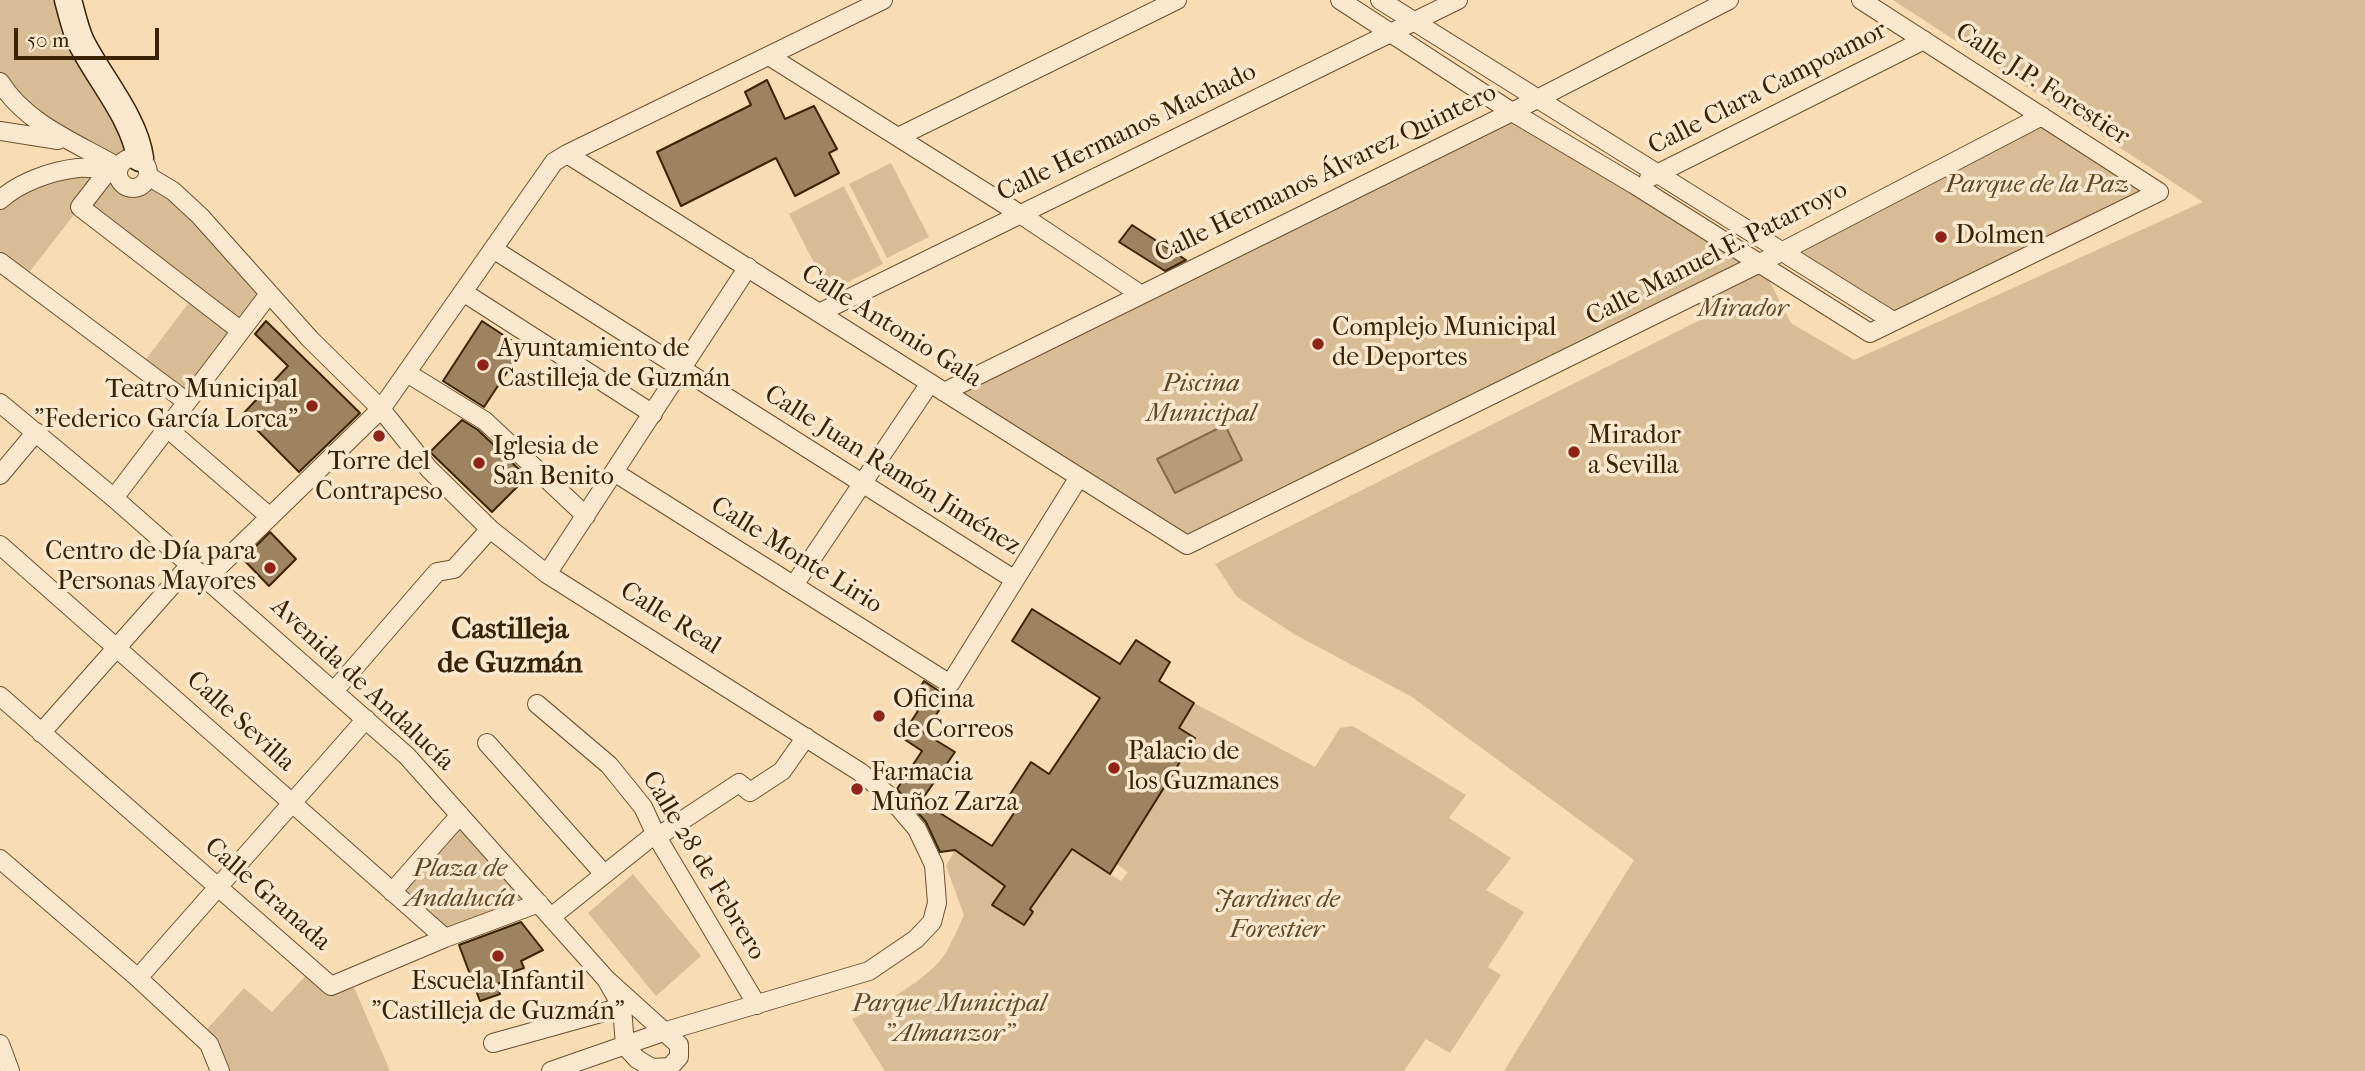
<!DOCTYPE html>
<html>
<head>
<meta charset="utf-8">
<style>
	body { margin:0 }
	#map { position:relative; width:2365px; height:1071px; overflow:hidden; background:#f8dcb4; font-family:"IM FELL French Canon",serif }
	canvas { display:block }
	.scale { position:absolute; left:14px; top:28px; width:145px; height:32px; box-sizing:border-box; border:4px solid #3a2202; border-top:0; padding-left:9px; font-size:21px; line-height:24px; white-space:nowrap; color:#3a2202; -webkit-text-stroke:5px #fae8ce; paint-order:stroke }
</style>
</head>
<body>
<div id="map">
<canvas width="2365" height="1071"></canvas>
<div class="scale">50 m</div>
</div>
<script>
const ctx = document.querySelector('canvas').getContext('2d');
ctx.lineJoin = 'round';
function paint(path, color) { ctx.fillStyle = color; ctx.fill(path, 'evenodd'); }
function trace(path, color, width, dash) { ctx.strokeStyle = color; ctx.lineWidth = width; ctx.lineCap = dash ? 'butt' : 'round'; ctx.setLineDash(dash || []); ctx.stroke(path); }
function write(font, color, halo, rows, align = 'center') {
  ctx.font = font + ' "IM FELL French Canon",serif'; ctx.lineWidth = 7; ctx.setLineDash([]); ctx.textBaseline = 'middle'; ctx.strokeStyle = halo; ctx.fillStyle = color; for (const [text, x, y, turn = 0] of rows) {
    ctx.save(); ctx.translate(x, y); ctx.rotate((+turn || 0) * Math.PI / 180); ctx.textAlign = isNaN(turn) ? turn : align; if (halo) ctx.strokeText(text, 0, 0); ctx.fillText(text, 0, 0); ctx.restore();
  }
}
paint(new Path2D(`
	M0 0H68L130 157 121 162 79 144 0 82Z
	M1893 0H2365V1071H1504L1634 860 1412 697 1294 634 1237 597 1215 564 1704 318 1693 296 1187 545 944 392 1512 112 1760 263 1791 323 1854 360 2203 202Z
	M2042 116 2159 192 1893 321 1782 252Z
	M891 163 929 237 887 258 849 184Z
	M45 175 118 177C126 191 141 191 148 176L269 294 187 402 140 367 194 296 80 207 24 279 0 262V200Z
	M844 186 883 264 829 292 789 214Z
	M1194 703 1315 767 1340 728 1353 726 1466 795 1449 818 1511 858 1486 890 1524 912 1488 967 1501 975 1450 1053 1426 1039 1404 1071H885L852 1019C878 1007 929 979 945 954 952 942 958 928 964 915L946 866 955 850 1005 886 993 905 1024 924 1033 913 1030 909 1072 849 1121 881 1128 872 1116 864 1195 739 1179 728Z
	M460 815 539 903 445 938 392 892Z
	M633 874 701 956 656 996 588 913Z
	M312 969 331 986 350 978 390 1071H220L201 1036 244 988 272 1012Z`), '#d8bc96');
const water = new Path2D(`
	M1225 425 1242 460 1175 493 1157 459Z`);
paint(water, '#b79d77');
trace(water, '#856c48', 2);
const building = new Path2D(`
	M767 80 785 119 814 106 837 149 829 153 839 173 795 196 776 158 681 206 657 152 751 105 745 92Z
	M1132 225 1186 260 1165 271 1119 242Z
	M266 321 360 413 299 472 242 415 288 366 255 334Z
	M482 321 523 348 484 407 443 381Z
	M462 420 478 430 527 477 492 512 430 452Z
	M270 532 296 559 269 586 243 559Z
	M1032 609 1120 664 1136 640 1170 662 1159 681 1194 703 1179 728 1195 738 1110 874 1072 849 1030 909 1033 912 1024 925 992 905 1005 886 955 850 940 852 926 822 897 789 922 751 901 737 918 711 909 705 924 681 948 697 924 733 955 752 921 801 992 846 1020 804 1009 796 1031 762 1049 774 1100 698 1012 641Z
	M521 922 543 950 521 961 524 968 507 974 508 980 497 984 500 994 480 1001 459 945Z`);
paint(building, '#9d835f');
trace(building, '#3a2202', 2);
const street = new Path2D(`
	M1340 0 1512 112 1635 185 1870 333 2159 192
	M1380 0 1893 321
	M1861 0 2159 192
	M769 56 1020 214 1140 294
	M0 82C26 124 77 143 118 167
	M0 131 58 140
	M898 137 1177 0
	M567 154 1187 545 1760 263 2042 116
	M118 173a15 15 0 1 1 30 0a15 15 0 1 1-30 0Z
	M108 171 80 207 241 331
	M148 176 173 191 200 216 310 339 381 409 429 469 490 529 547 574 860 772 888 795 917 829 934 865 937 903 932 922 916 939 869 971 663 1032 551 1071
	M1649 178 1924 40
	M0 200C20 182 51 171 78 168 90 167 105 170 117 172
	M493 249 1015 580
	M0 262 187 402
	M463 292 653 414
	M819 313 1458 0
	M407 373 485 421 586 516
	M944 392 1512 112 1729 0
	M0 403 114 498 407 756 606 979 679 1045V1057L670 1067 652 1068 637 1059 625 1046 622 1007 606 979
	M167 428 270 517
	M614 472 950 684 1079 477
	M0 475 36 432
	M114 498 269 294
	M0 545 445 938
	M547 574 748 267
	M206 579 381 409 554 162 567 154 883 0
	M794 585 930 383
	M334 691 437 572 454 569 490 529
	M0 696 331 986 445 938 539 903
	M537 704 609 765 643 807 657 837 757 1005
	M41 733 190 565
	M487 743 604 874
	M657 837 739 783 750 792 782 771 806 737
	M0 859 138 978 209 1044 220 1071
	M392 892 460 815
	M551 917 655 834
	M138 978 366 719
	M493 1043 622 1007
	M0 1044 10 1071`);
const secondary = new Path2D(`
	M68 0C72 14 75 29 81 42 99 78 135 119 140 158`);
trace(street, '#6a502e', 20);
trace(secondary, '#3a2202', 29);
trace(street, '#fae8ce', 18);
trace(secondary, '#fae8ce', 26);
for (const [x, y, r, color] of [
	[1941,237,7,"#8f2418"],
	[1318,344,7,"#8f2418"],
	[483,365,7,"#8f2418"],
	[312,406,7,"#8f2418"],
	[379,436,7,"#8f2418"],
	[1574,452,7,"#8f2418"],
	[479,463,7,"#8f2418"],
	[270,568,7,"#8f2418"],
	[879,716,7,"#8f2418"],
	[1114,768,7,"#8f2418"],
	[857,789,7,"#8f2418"],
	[498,956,7,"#8f2418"]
]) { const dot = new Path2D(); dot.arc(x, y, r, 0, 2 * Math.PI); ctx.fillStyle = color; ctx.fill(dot); trace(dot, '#fae8ce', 2.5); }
write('26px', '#3a2202', '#fae8ce', [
	["Calle J.P. Forestier",2042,85,33],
	["Calle Clara Campoamor",1768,89,-27],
	["Calle Hermanos Machado",1127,133,-26],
	["Calle Hermanos Álvarez Quintero",1326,174,-26],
	["Calle Manuel E. Patarroyo",1717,254,-27],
	["Calle Antonio Gala",891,327,32],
	["Calle Juan Ramón Jiménez",892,471,32],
	["Calle Monte Lirio",796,556,32],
	["Calle Real",670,619,32],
	["Avenida de Andalucía",362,685,43],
	["Calle Sevilla",240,722,42],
	["Calle 28 de Febrero",703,866,59],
	["Calle Granada",267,895,41]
]);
write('italic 26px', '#624827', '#fae8ce', [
	["Parque de la Paz",2037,186],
	["Mirador",1743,310],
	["Piscina",1201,385],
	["Municipal",1201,415],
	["Plaza de",460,870],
	["Andalucía",460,900],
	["Jardines de",1277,901],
	["Forestier",1277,931],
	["Parque Municipal",949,1005],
	["\"Almanzor\"",949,1035]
]);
write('26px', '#3a2202', '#fae8ce', [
	["Dolmen",1955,237],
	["Complejo Municipal",1332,329],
	["de Deportes",1332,359],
	["Ayuntamiento de",497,350],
	["Castilleja de Guzmán",497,380],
	["Teatro Municipal",298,391,"right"],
	["\"Federico García Lorca\"",298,421,"right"],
	["Mirador",1588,437],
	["a Sevilla",1588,467],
	["Iglesia de",493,448],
	["San Benito",493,478],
	["Torre del",379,463,"center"],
	["Contrapeso",379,493,"center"],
	["Centro de Día para",256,553,"right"],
	["Personas Mayores",256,583,"right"],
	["Oficina",893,701],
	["de Correos",893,731],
	["Palacio de",1128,753],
	["los Guzmanes",1128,783],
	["Farmacia",871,774],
	["Muñoz Zarza",871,804],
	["Escuela Infantil",498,983,"center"],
	["\"Castilleja de Guzmán\"",498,1013,"center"]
], 'left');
write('bold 30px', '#3a2202', '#fae8ce', [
	["Castilleja",510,631],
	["de Guzmán",510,665]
]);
</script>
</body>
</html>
